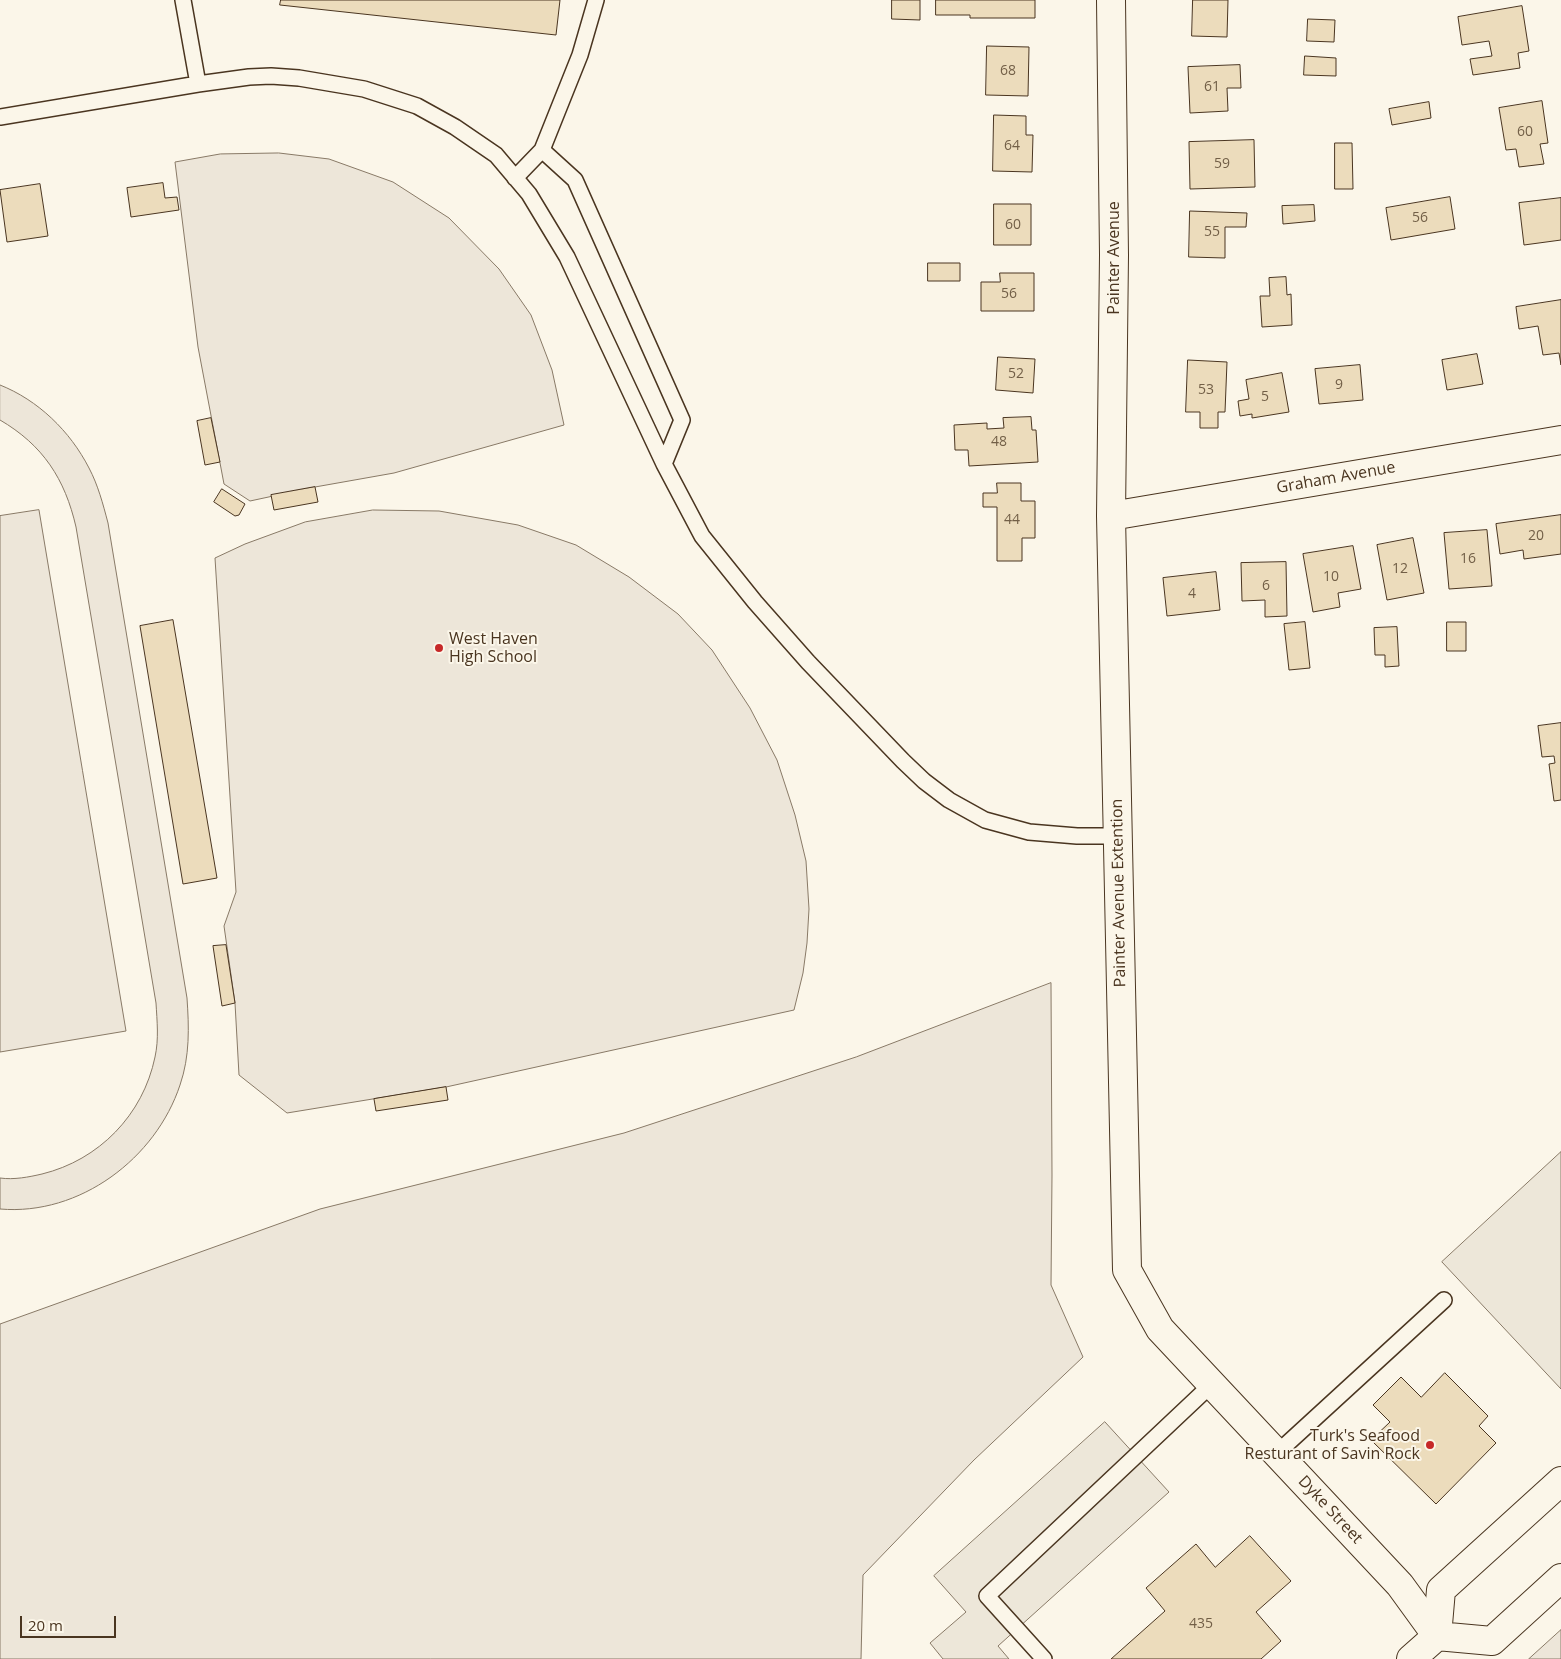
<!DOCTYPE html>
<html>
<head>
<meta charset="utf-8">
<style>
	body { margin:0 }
	#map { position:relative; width:1561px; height:1659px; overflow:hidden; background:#fbf6e9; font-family:"Open Sans",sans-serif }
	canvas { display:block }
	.scale { position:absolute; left:20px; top:1616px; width:96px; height:22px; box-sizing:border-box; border:2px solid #4a3520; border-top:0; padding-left:6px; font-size:15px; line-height:18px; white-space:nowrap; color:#4a3520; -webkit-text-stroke:4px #fbf6e9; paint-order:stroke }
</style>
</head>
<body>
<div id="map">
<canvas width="1561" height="1659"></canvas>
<div class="scale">20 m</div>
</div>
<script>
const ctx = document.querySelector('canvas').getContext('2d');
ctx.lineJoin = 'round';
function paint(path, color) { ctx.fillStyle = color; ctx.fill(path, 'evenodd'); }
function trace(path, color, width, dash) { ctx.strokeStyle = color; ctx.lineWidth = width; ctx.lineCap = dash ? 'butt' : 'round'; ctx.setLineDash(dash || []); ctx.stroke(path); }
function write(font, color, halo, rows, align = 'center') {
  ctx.font = font + ' "Open Sans",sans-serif'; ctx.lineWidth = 4; ctx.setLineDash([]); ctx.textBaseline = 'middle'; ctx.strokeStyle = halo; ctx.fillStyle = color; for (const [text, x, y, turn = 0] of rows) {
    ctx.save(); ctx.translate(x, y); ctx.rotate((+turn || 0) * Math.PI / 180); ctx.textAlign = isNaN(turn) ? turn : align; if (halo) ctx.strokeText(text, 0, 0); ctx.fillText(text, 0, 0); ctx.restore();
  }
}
const green = new Path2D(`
	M279 153 329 159 393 182 449 218 499 269 531 315 552 370 564 425 394 473 315 487 250 501 224 484 198 347 175 162 220 154Z
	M0 385C38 400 70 431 89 468 98 485 103 504 108 523L187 998C189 1027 190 1056 180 1085 156 1158 80 1216 0 1209V1178C14 1180 29 1177 42 1174 99 1160 143 1115 155 1057 159 1039 157 1021 156 1003L76 527C65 479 43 445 0 420Z
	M39 510 126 1031 0 1052V516Z
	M373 510 439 511 518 525 576 545 629 577 678 614 712 650 750 708 777 760 795 815 806 861 809 909 807 943 803 973 794 1010 446 1087 287 1113 239 1075 235 1003 224 926 236 892 215 558 245 544 305 522Z
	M1051 983 1052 1175 1051 1285 1083 1357 974 1460 863 1575 861 1659H0V1324L320 1209 624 1133 856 1057Z
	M1561 1630V1659H1529Z`);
paint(green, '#ede6d9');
trace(green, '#887966', 1);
const parking = new Path2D(`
	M1561 1152V1389L1442 1262Z
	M1105 1422 1169 1492 998 1646 1009 1659H943L930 1643 966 1612 934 1576Z`);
paint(parking, '#ede7d9');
trace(parking, '#887966', 1);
const building = new Path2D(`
	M281 0H560L556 35 280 5Z
	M892 0H920V20L892 19Z
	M936 0H1035V18H970V15H936Z
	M1193 0H1228L1227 37 1192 36Z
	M1522 6 1529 51 1518 53 1520 68 1473 75 1470 59 1492 56 1489 41 1462 45 1458 17Z
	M1308 19 1335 20 1334 42 1307 41Z
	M987 46 1029 47 1028 96 986 95Z
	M1305 56 1336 58V76L1304 75Z
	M1240 65 1241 88H1227L1228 111 1190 113 1188 67Z
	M1542 101 1548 143 1540 144 1544 164 1519 167 1516 149 1506 150 1499 108Z
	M1429 102 1431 118 1392 125 1389 109Z
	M994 115 1026 116V135H1033L1032 172 993 171Z
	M1254 140 1255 187 1190 189 1189 142Z
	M1335 143H1352L1353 189H1335Z
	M163 183 165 198 177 197 179 210 131 217 127 188Z
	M40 184 48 236 7 242 0 190Z
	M1450 197 1455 229 1391 240 1386 208Z
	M1561 198V240L1524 245 1519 203Z
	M994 204H1031V245H994Z
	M1314 205 1315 221 1283 224 1282 206Z
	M1190 211 1247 213 1246 227H1225V258L1189 257Z
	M928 263H960V281H928Z
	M1000 273H1034V311H981V282H1000Z
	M1286 277 1287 295 1291 294 1292 325 1262 327 1260 296H1270L1269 278Z
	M1561 300V365L1559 353 1543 355 1538 326 1519 329 1516 307Z
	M1477 354 1483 384 1447 390 1442 360Z
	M998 357 1035 359 1033 393 996 390Z
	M1188 360 1227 362 1225 412H1218V428H1200V412H1186Z
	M1360 365 1363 400 1319 404 1315 369Z
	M1282 373 1289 412 1252 418V414L1240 416 1238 401 1249 399 1246 380Z
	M1031 417 1032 430H1036L1038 462 969 466 968 450H955L954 425 987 423V429L1004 428 1003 418Z
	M211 418 220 462 205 465 197 421Z
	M997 483H1021V501H1035V538H1022V561H997V507H983V493H997Z
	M315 487 318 502 274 510 271 495Z
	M222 489 245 504 239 515 235 516 214 502Z
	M1561 515V554L1524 559 1523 550 1500 554 1496 524Z
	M1487 530 1492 586 1449 589 1444 533Z
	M1413 538 1424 593 1387 600 1377 545Z
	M1353 546 1361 589 1338 593 1340 607 1313 612 1303 554Z
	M1286 562 1287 616 1265 617V600L1242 601 1241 563Z
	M1216 572 1220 610 1167 616 1163 578Z
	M173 620 217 878 183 884 140 626Z
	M1305 622 1310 668 1289 670 1284 624Z
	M1447 622H1466V651H1447Z
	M1397 627 1399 666 1385 667V655H1375L1374 628Z
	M1561 723V800L1554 801 1549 764 1555 763 1554 756 1542 757 1538 726Z
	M226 945 235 1003 222 1006 213 946Z
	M446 1087 448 1100 376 1111 374 1099Z
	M1445 1373 1488 1416 1479 1426 1496 1443 1436 1504 1371 1440 1390 1422 1373 1405 1401 1377 1421 1397Z
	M1250 1536 1291 1581 1256 1612 1281 1641 1261 1659H1111L1165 1611 1146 1588 1196 1544 1215 1567Z`);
paint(building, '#ecdcbc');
trace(building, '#4a3520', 1);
const lane = new Path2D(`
	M183 0 198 84
	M0 117 198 84 249 77 271 76 299 78 364 89 417 106 455 127 496 155 529 194 567 257 664 464 702 536 755 602 808 662 903 761 924 781 949 800 985 820 1029 832 1077 836H1118
	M542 150 575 180 682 420 664 464
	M515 178 542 150 580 55 596 0
	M1277 1453 1444 1300
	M1044 1659 987 1596 1212 1384`);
const street = new Path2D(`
	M1111 0 1114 255 1111 516 1127 1270 1160 1329 1400 1585 1437 1636
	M1111 516 1561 440`);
const secondary = new Path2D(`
	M1437 1636 1492 1641 1561 1578
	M1411 1659 1437 1636 1441 1590 1561 1481`);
trace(lane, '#4a3520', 18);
trace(street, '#4a3520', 30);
trace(secondary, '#4a3520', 30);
trace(lane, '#fbf6e9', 15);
trace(street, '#fbf6e9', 28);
trace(secondary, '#fbf6e9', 28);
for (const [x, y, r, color] of [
	[439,648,5,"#c62828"],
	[1430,1445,5,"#c62828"]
]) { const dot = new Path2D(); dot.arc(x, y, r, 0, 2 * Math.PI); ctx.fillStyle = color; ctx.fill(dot); trace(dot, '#fbf6e9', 2); }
write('14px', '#725f47', null, [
	["68",1008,71],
	["61",1212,87],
	["60",1525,132],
	["64",1012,146],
	["59",1222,164],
	["56",1420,218],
	["60",1013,225],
	["55",1212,232],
	["56",1009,294],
	["52",1016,374],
	["9",1339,385],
	["53",1206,390],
	["5",1265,397],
	["48",999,442],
	["44",1012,520],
	["20",1536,536],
	["16",1468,559],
	["12",1400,569],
	["10",1331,577],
	["6",1266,586],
	["4",1192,594],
	["435",1201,1624]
]);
write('16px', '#4a3520', '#fbf6e9', [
	["Painter Avenue",1114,258,-90],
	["Graham Avenue",1336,478,-10],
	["Painter Avenue Extention",1119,893,-91],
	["Dyke Street",1330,1510,47]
]);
write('16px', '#4a3520', '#fbf6e9', [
	["West Haven",449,639],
	["High School",449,657],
	["Turk's Seafood",1420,1436,"right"],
	["Resturant of Savin Rock",1420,1454,"right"]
], 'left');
</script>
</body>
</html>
